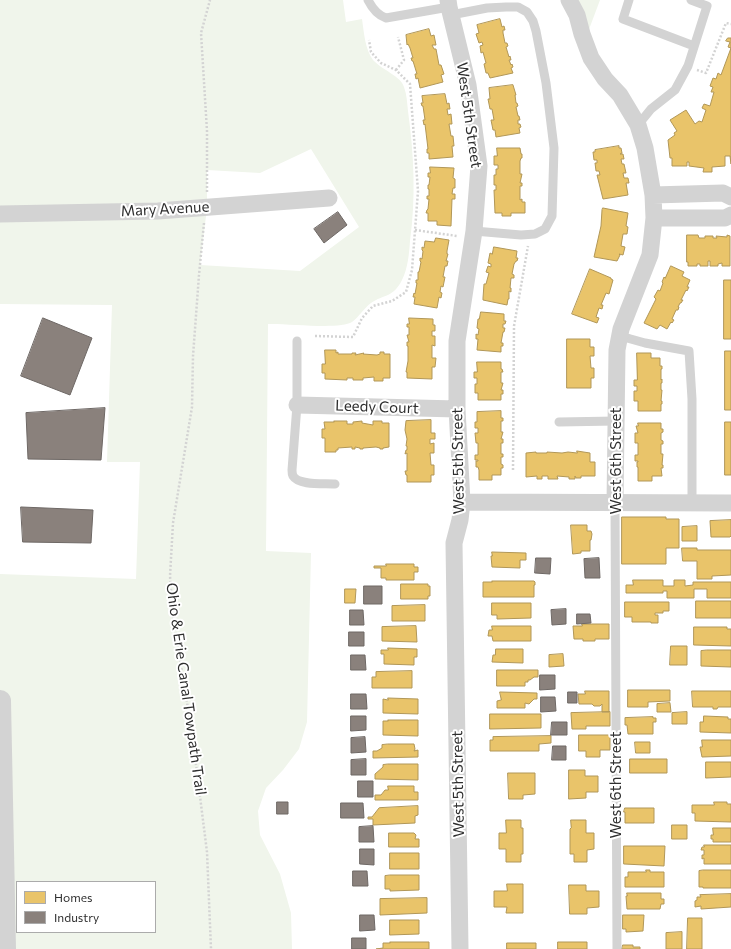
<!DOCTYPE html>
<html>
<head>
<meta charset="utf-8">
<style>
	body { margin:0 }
	#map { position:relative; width:731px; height:949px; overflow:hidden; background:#fff; font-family:Commissioner,sans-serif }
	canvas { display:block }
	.legend { position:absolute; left:16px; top:881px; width:140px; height:52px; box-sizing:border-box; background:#fff; border:1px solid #ababab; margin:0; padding:5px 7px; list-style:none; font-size:12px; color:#2e2e2e }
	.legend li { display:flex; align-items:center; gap:8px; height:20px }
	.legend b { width:20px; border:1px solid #ababab }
</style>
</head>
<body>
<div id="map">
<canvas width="731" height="949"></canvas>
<ul class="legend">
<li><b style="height:11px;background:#e9c46a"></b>Homes</li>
<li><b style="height:11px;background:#8a817c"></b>Industry</li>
</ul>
</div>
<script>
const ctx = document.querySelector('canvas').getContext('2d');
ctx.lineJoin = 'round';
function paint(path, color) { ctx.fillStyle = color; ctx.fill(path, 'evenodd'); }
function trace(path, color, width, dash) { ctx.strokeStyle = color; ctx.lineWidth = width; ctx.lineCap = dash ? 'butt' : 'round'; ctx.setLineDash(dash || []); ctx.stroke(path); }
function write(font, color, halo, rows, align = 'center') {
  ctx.font = font + ' Commissioner,sans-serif'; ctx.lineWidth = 4; ctx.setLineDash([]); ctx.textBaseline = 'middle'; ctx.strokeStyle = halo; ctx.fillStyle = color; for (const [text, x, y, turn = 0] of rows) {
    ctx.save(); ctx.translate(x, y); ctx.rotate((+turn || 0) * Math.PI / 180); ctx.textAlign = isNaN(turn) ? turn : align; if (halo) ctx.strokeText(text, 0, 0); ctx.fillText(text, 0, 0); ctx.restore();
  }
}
paint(new Path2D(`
	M0 0H343L346 22 362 19C364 33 365 49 373 60 382 70 401 76 404 87 407 95 407 103 408 111 414 155 416 198 410 241 409 254 408 268 402 280 393 298 384 294 371 303 364 308 359 317 352 322 340 330 285 323 268 324L266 551 311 553 307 722 299 749 283 770 266 788 258 811 260 835 280 874 291 913 292 949H5L0 701V574L136 579 140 462H107L112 305 0 304ZM311 149 359 227 300 271 200 265 207 208V170L260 173ZM17 882H155V932H17Z
	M569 0H600L585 40Z`), '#f0f5eb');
const homes = new Path2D(`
	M500 19 502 27 504 26 505 30H503V33L505 43H507L508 46 506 47 509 57 510 56 511 60H509L511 65 512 64 513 67 511 68 513 73 490 78 488 73H486L484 64 486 63 483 52 481 53 480 46 483 45 482 42 479 43 476 34 479 33 477 25Z
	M429 29 431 36 434 35 436 45H432L434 49H436L439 65H441L444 74 441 75 443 82 420 88 418 78 416 79 415 74H417L413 61H412L411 58H413L410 48 408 44 407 45 406 35Z
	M728 38H731V164L730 156H725V166L712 167V172H703L704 168 689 166V162H687V166H672V158H670L668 140 675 135 674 133 677 131 670 120 686 110 695 124 699 121 702 122 706 110 702 108 704 104 710 106 714 92H711L713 87 710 86 713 78 716 79 718 73 721 75 731 48 728 47 730 42 726 41Z
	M513 85 516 95H515L516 103H517L518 106 516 107 518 116H519L520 120H518V124H520L521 127 519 128 520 133 496 137 495 130H493L491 120H494L492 109H490L488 99H490L489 88Z
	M445 94 447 104 449 103 450 109H447L448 115 451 114 452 124H449L451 136H453L454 146H452L453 157 429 159V153H427V149H428L425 124 424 125 423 120H425L423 106H422L421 103H423L422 96Z
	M619 146V148H621L622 153 620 154H623L624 159H621L622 164H624L626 173H623L624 178H628L629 183H626L628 195 603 199 597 175H600L599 171H596L595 163H597V160H594L593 152H595V150Z
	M497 148H520L521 154H522V158H521L520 161V174H522L520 183H522V186H520V200L522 199V202H525V213H511V216H502V213H495L494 190H496V185H494V175H496V169H498V165H494V156H497Z
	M430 167 454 168 453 178 455 179V188H453L452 194H455V199H452L451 226 437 225V221H428V213H426L427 210 428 209 429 199H427V196H429V189H428V185H429L430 177H428V173H430Z
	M603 208 628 213 626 226 628 227 627 234H623L621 246 625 247 623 255 619 254 620 255 617 261 594 257 601 226 602 210Z
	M687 235H698L699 238H705V236H713V238H717L716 236 727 237V235L730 236V266H722V263L718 264V266H710V261H708V266H700V264H697V266H688V262H687Z
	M436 238 449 240 447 251V254H448L446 261H448L447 266H445L443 277H445L443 287 441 286 440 292 442 293 441 298 439 297 437 308 414 304 415 297H413L414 293 415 294 417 283H416V280H418V272H419L421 262 420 261V258L422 259 423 251 422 250V247L424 248 425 241 434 242Z
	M494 247 517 251 516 258H518L517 261H516L514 264 512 274 514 275V278H511L510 288H511V292L509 291V299H508L507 305 483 300V298L484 284H486L489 273 486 272 488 266 491 267V264L488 263 490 253 492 254Z
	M671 266 684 272 682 276 690 280 687 287H689L687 291 686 290 681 300H683L681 303H680L678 307H679L678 310H676L672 319 674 320 672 323 671 322 667 329 660 325 657 329 644 323 656 299 654 297 658 290 660 291 663 283 662 282 664 277 665 278Z
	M590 269 611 278V279L613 280 609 294 606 293 601 305H603L602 309 599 308 596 317 599 318 597 323 572 314Z
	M724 280H731V339H724Z
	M481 312 504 314V321H506L505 324H503V328H505L504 332H503L501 343H503V346H501V352L477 350 478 339H476V334L478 335 479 329 477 328 478 319H479Z
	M409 318 433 319V325H435V331H432V336H435V346L432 345V358H436L435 367H432V379L407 378V372H406L408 361V346H407V342H409L407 335H409V327H407V324H409Z
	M567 339H590V347H594V356H590L591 368H594V378H591V388H567Z
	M325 350H336V353L338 352V354H352V353H356L355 355 364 353 363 354 377 355 380 354V352H384V354H390V378H383V381H374V377L363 378V380H353V378H347V380L325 379V373H322V364H325Z
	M725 351H731V410H725Z
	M637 353H651V358H660V366H662V369H661V380L662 379V383H661V390H662L661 401H662V404H661V411H638V401H634V391H637V386H634V380H637Z
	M477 362H501V369H502L503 372H501V383H503L501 390H503V394H501V400H478V393H475V384H477V378H474V372H477Z
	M501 411V418H503V421H501V432H503L501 439H503V443H501V454H503V457H501V464L503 465V468H501V475H492V480H479V470L478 467H476V461H478V460H475V455H478V443H476L475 433H478V428H475V422H477V412Z
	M431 420V433H435V439H430V444L434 443V453H430L431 465H434V475H431V482H407V475H406L405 471H407V453L405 454 406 450H407V446H406L407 439 405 430 406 421Z
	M334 421H347V424H353V422L362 421V423L373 425V421H382V423H389V447L383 448V449H380V448L376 447 363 448V449H360V448L355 447V449H352V447L338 448V450H336V452H325V438H322V429H325L324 422H334Z
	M725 422H731V475H725Z
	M638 423H661V429H663V432L661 433V440L663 441V444H661V454H663L662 465H663V468H661L662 476H652V481H638V467H637V462H638V461H635V455H638V443H635V433H638L636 426H638Z
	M577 451 590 453V462H595V476H581V478H576L575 476V479H569V477L557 476 558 479H548V476H542V479H537V476L526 477V453L536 452V453H547V452L562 453 568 452 577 453Z
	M622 517H666V519H679V548H666V564H622Z
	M731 520V536L730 537H711L710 521Z
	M571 525H587V531H591L592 534 591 540H590V551H581V553L573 554Z
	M697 526V541H682V527Z
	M682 548H697V550H731V575L712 576V579H697V561H683Z
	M492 552 526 553V560H520V568L492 567 491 556H492Z
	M386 564H414V567H418V572H414V580H386V578H381V568H374V566H386Z
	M633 580H663V586H674V580H685V586L693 585V582H731V598H707V589H694V598H667V591H663V593H626V585H633Z
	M492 581H534L535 582V585H534V597H483V582H492Z
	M401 584H428V586H430V596H428V599H401Z
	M345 589H356L355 603H345Z
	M696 601H731V618H696Z
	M625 602H669V611H663V613H655V615H658V623H651V622H632V617H625Z
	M492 603H531V618L497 619V615H492Z
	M425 605V621H392V606Z
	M582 624H609V639H595V641H583V639H574L573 626H582Z
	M416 626 417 642 382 641V627Z
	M492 626H531V641H493L492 636H488L489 630H492Z
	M694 627H727V629H731V646L694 645Z
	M671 646H687V665H670Z
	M388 648 417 649V657H414V665L384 664V654H381V650H388Z
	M496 649H523V663L492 662 493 655H495Z
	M707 650H731V667L701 666V651Z
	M563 654 564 666 549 667V655Z
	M497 670H538V677H534L530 680H528V682H525V686H497Z
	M412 671V688H372V677H376V672Z
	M628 690H670V701L648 702V707H628Z
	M585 691H609V712H602V704L600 706H594L592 704H579L578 694H585Z
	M692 691H731V707H718L717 709H713V707H693Z
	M500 692 537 693V699H534L529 704 525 703V708H497V701L501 700Z
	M388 698 418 699V714L383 713V699L388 700Z
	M670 703 671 712H657V704Z
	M610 712V726H586V729H572L571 713Z
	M687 712V724H672V713Z
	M490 714H541V728L490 729Z
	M704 716 728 717V719H731V733L700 732V722H703Z
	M653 717V718H656V722H653V734H628L627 725H625V718Z
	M388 720H418V736L383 735V721H388Z
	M579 735H610V750H600V757H586V751H579Z
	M551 736V743L539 744V751H490V740H493V737Z
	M702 740H731V756L702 757 700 747H702Z
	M635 742H650V753H636Z
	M388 744H414L415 749 414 751 418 750V757L373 758V751H377L382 748V745Z
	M630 759H667V773H630Z
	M706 762H731V777L706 778Z
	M388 764H418V780L375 779V774L383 767V765Z
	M569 770H585V776H598V792H586V798L569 799Z
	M508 773H535V794L523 795V799H509Z
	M388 786H414V792H418V800H375V795H381L385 790H388Z
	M714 802H727V804H731V822L695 821V813H692V805H714Z
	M418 806V815L415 816V823L373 825V819H368V817H372L379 808Z
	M625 808H654V823H625V812H624Z
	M506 820H521V828H523V854H521V862H506V849H499V833H506Z
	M571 820H586V833H594V849L587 850V862H574V854H570V829L571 828Z
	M672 825H687V839H672Z
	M713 828H731V842H713V839H711V835H713Z
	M389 833H414L416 835 415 839H419V847H389Z
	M704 845H731V864H704V858L702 859V855H704V850H701L702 847H704Z
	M624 846H665L664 866 624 864Z
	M390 853H419V869H390Z
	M646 870H650V872H664V887H625V877H628V872H646Z
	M703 870H731V888H703V887H699V871Z
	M390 875H419V890L390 891V889H385V876Z
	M507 884H523V913H506L507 907H494V891H507Z
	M569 885H586V891H599V907L587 908V914H570Z
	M627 893H661V899H664V904H661L660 909H627L626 896H627Z
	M731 894V907L701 909V906L695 907V901L697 900V897H701L700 895Z
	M427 898V913L380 915V899Z
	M623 915H644L643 931 626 932V929H623Z
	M688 918H702V949H687Z
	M390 920H419V934L390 935Z
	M682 932V949H666V933Z
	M390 942H429V949H376L383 948V943H390Z
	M558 942H587V949H558Z
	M507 943H536V949H507Z
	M623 945H633V947H640V949H622Z`);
paint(homes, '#e9c46a');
trace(homes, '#b19758', 1);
const industry = new Path2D(`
	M338 212 347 225 324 243 314 229Z
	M43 318 92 338 70 395 21 376Z
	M105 408 101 460 28 459 26 413Z
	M21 507 93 510 91 543 23 542Z
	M536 558H551L550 574 535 573Z
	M599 558 600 578H585L584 559Z
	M364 586H382V604H364Z
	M566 609V624L552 625 551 610Z
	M350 610H363L364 625H350Z
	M577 614H590L591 623 577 624Z
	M349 632H364V646H349Z
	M351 655H365L366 670H351Z
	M540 675H555V689L540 690Z
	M568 692H577V703H568Z
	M351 694H366L367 709H351Z
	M541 697H555L556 711 541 712Z
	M351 716H366V730L351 731Z
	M552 722H567V735H551Z
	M365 737 366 752 351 753V738Z
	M553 746H566V760H552Z
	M366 759V775H351V760Z
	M358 781H373V797H358Z
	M277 802H288V814H277Z
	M341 803H363L364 818H341Z
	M373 826 374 842H359V827Z
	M360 849H374V865L360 864Z
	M353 871H367L368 886H353Z
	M360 915H374L375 930 360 931Z
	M352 938H366V949H352Z`);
paint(industry, '#8a817c');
trace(industry, '#6e6865', 1);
trace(new Path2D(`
	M396 70 404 60 398 37
	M697 70 706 73 726 23 731 24
	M207 192V131L201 33 210 0
	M204 223 199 275 193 356 192 407 173 523 170 576 173 617 192 733 207 852 211 949
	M415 230 457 236
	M315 336 353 337 362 318 373 306 392 301 406 292 412 270 418 191 410 84 396 70 381 63 371 52 369 40
	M513 470 514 326 528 246`), '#d3d3d3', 2.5, [2, 2]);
trace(new Path2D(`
	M368 0C372 8 377 15 386 18L449 7
	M629 0 623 19 694 46
	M451 15 487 8 506 7H518L527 12 533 21 536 31 546 83 554 148 552 216 545 229 535 234 521 235 474 231
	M638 125 651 109 675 90 688 66 707 6 691 0
	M620 336 645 343 689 351 692 399V503
	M297 341V405L292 470C292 472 292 474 293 476 299 486 325 483 335 484
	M559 422 616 421
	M615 503 617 949`), '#d3d3d3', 9);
trace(new Path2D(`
	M448 0 449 7 468 85 479 166 474 231 457 341V409L462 502 460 520 454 543 460 949
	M569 0 577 15 582 34 591 58 605 79 620 95 638 125 645 148 653 195 654 218 650 255 621 329 617 350 615 503
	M653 195 723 193 731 197
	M0 214 158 211 329 198
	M654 218H725L731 215
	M297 405 457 409
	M462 502 731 503`), '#d3d3d3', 17);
trace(new Path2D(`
	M0 701 5 949`), '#d3d3d3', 22);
write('15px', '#2e2e2e', '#fff', [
	["West 5th Street",469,115,82],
	["Mary Avenue",165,209,-3],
	["Leedy Court",377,407,2],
	["West 5th Street",458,461,-91],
	["West 6th Street",616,461,-90],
	["Ohio & Erie Canal Towpath Trail",186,689,82],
	["West 5th Street",458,784,-91],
	["West 6th Street",616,785,-90]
]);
</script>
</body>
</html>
